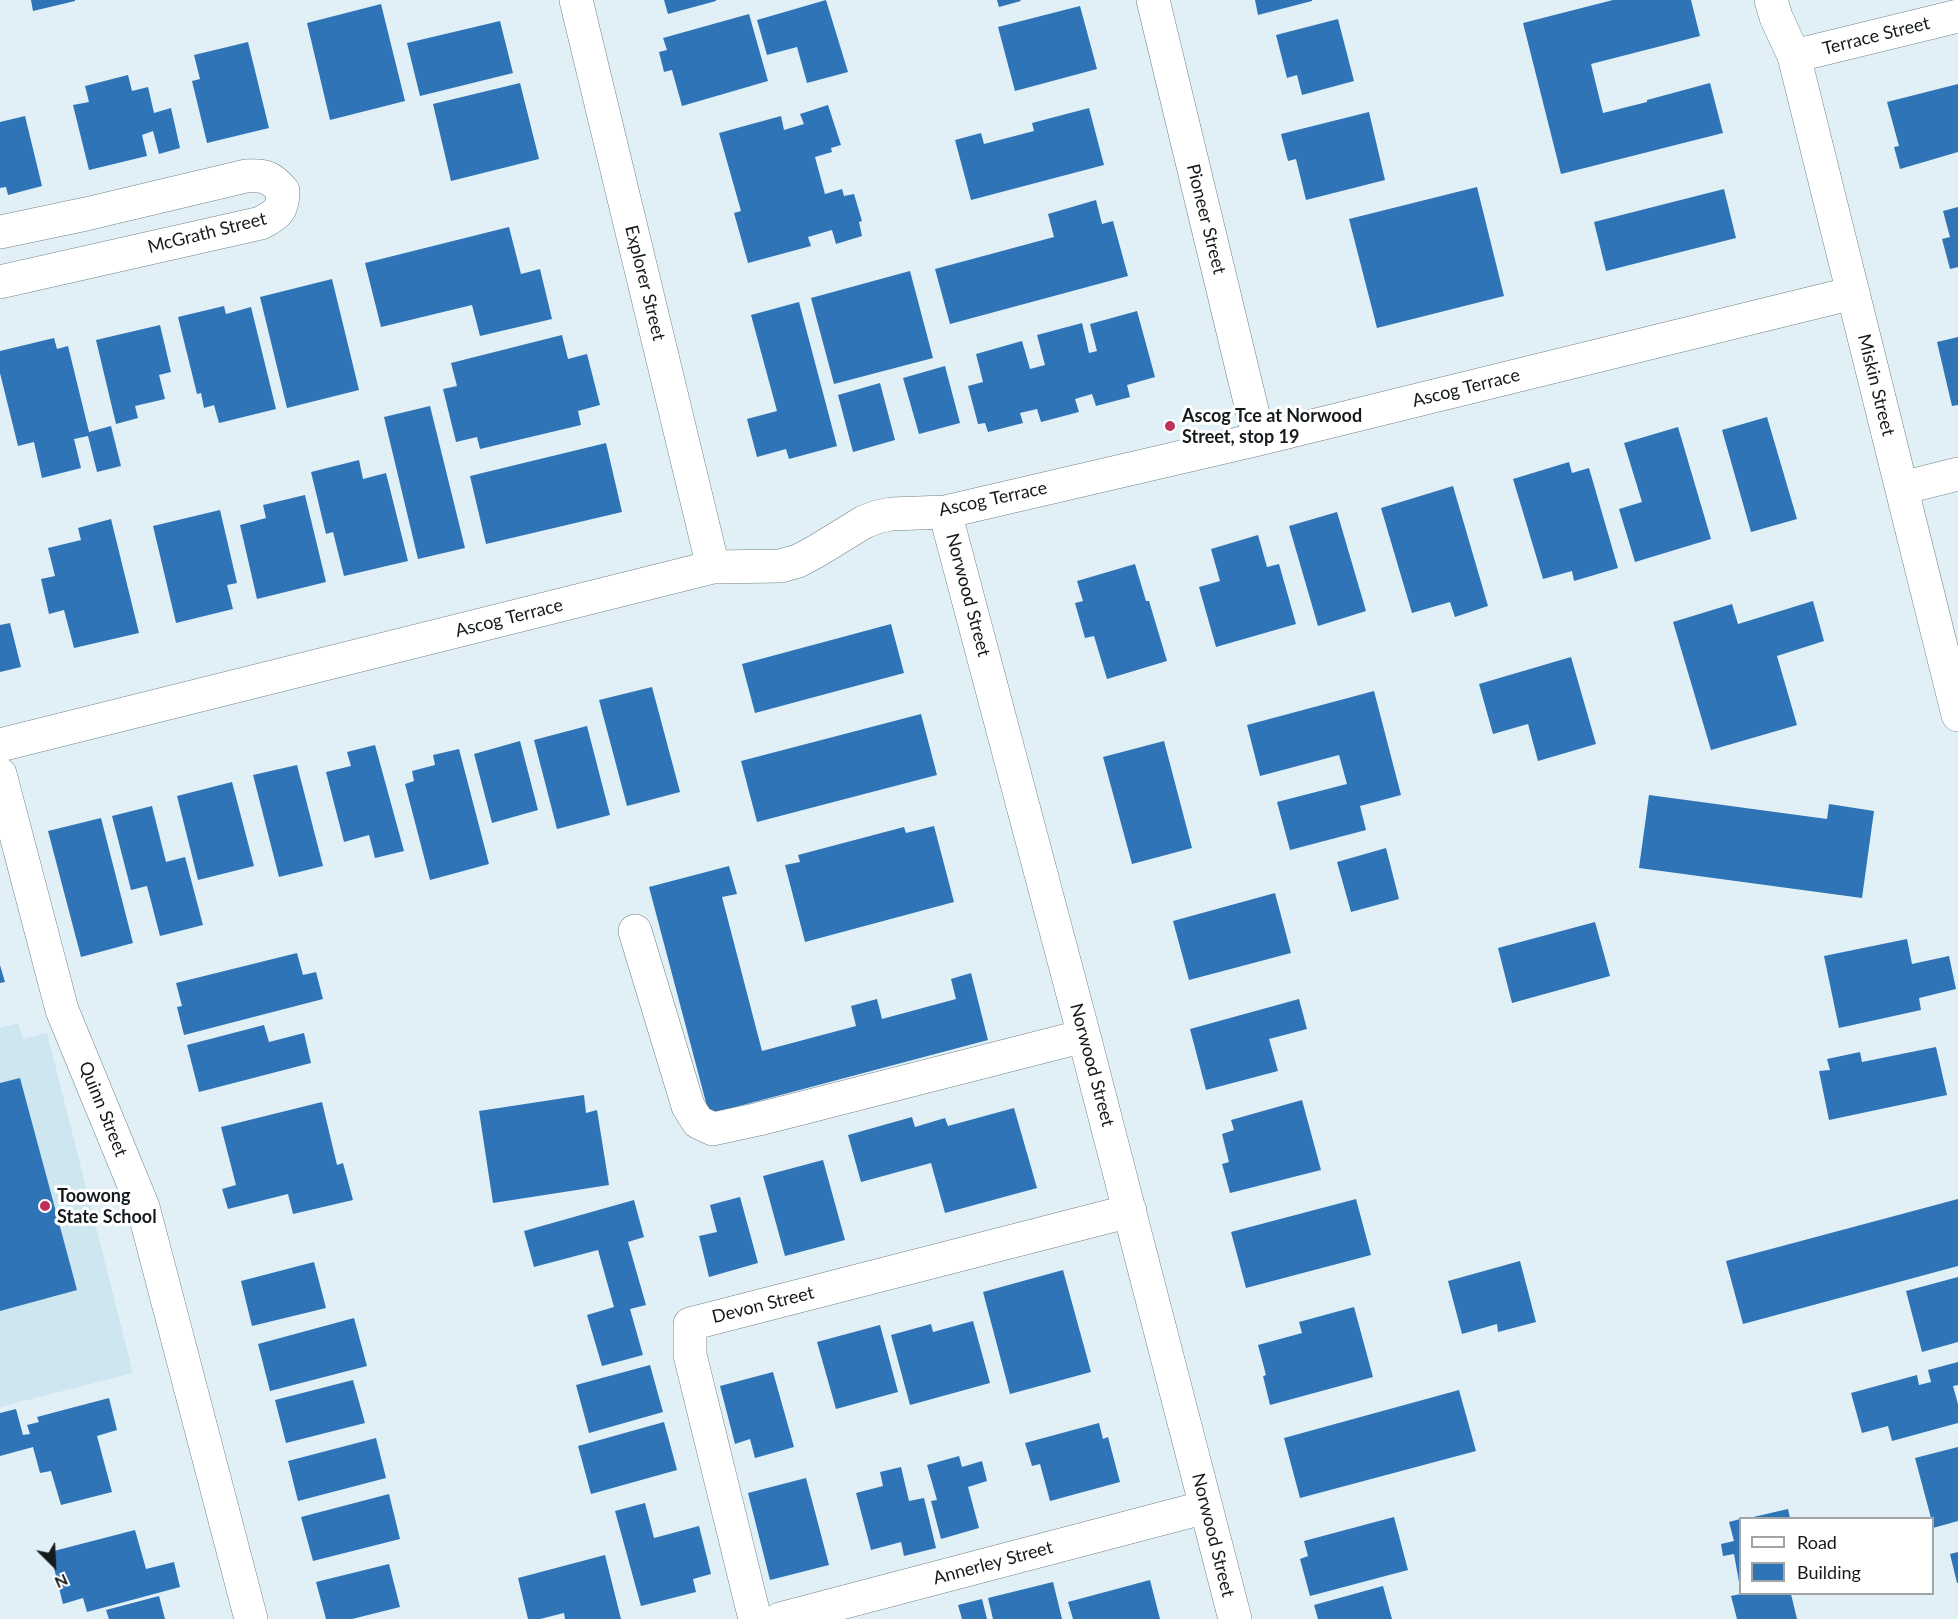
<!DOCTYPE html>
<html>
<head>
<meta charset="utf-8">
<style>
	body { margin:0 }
	#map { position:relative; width:1958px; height:1619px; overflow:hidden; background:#e0f0f6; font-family:Lato,sans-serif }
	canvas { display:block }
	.legend { position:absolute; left:1739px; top:1517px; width:195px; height:78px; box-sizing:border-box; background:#fff; border:2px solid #a1a3a5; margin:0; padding:8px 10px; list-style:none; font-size:18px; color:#151a1d }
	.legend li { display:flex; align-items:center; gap:12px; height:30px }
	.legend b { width:30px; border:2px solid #a1a3a5 }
	.north { position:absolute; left:24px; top:1535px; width:60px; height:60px; -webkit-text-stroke:4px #fff; paint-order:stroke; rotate:156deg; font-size:16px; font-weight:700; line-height:24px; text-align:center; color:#151a1d }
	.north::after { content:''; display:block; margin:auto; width:21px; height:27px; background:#151a1d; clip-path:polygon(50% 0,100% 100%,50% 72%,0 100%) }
</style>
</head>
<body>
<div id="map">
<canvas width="1958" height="1619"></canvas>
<ul class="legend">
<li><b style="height:8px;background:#fff"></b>Road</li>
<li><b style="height:16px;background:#3074b8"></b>Building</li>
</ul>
<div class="north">N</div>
</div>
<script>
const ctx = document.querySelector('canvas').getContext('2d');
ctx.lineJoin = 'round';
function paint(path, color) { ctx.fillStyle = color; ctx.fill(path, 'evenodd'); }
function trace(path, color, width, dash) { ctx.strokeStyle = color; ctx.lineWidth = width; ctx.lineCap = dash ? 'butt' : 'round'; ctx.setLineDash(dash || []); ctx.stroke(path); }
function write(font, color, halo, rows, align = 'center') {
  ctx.font = font + ' Lato,sans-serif'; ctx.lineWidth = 6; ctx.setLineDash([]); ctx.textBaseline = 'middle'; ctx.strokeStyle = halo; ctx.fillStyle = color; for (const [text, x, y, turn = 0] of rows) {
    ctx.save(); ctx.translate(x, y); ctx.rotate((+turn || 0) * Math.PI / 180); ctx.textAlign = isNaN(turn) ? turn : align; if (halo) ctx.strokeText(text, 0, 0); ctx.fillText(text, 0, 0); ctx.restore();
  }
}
paint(new Path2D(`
	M18 1023 23 1039 47 1033 133 1373 0 1407V1028Z`), '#cde6ef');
paint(new Path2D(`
	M31 0H75V1L33 11Z
	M664 0H716V1L668 14Z
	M826 0 848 72 807 83 797 47 767 55 757 20Z
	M997 0H1020L1021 1 999 7Z
	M1255 0H1312V1L1258 15Z
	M1613 0H1691L1700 36 1591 64 1603 113 1647 102V100L1710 83 1723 133 1561 174 1523 23Z
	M381 4 405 101 330 120 307 23Z
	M1080 6 1097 69 1015 91 998 27Z
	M749 14 768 81 682 106 672 70 664 72 659 52 667 50 663 38Z
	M1338 19 1354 81 1302 95 1297 75 1287 78 1276 35Z
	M500 21 513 73 420 96 407 43Z
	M248 42 269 128 207 143 192 81 200 79 194 55Z
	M128 75 132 91 148 87 154 113 171 108 180 148 159 154 153 131 142 135 147 156 89 170 73 105 89 102 85 86Z
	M520 83 539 159 451 181 433 104Z
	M1958 84V152L1900 169 1894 147 1899 146 1887 102Z
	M828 105 841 145 831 148 832 152 815 157 825 194 842 189 844 196 854 194 862 221 859 222 862 236 836 244 832 230 808 237 811 246 748 263 734 213 741 211 719 133 781 116 784 130 804 124 800 114Z
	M1089 108 1104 165 971 200 955 140 981 133 984 144 1034 131 1032 123Z
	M1369 112 1385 180 1306 200 1296 159 1288 161 1281 134Z
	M25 116 42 186 8 195 6 187 0 188V122Z
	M1477 187 1504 296 1377 328 1349 219Z
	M1724 189 1736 238 1606 271 1594 222Z
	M1096 200 1102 224 1113 221 1128 276 950 324 935 269 1054 237 1048 214Z
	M1958 207V267L1950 269 1942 239 1950 237 1943 211Z
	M509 227 521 274 540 269 552 319 480 336 472 305 381 327 365 263Z
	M910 271 933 358 834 384 811 298Z
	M332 279 359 390 287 408 260 297Z
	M799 302 837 446 789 459 786 449 757 457 747 419 777 411 751 315Z
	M224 306 226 314 251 307 276 409 219 423 214 405 204 408 201 393 197 394 178 317Z
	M1137 311 1155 377 1127 385 1130 397 1096 406 1092 394 1075 399 1079 412 1041 422 1037 409 1020 413 1023 423 988 432 985 423 978 424 968 386 983 382 976 354 1022 341 1030 369 1045 365 1037 335 1082 323 1089 353 1097 351 1090 324Z
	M160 325 171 372 159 375 165 399 135 406 138 418 116 424 96 340Z
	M562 335 568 359 587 354 600 405 578 411 581 425 480 449 477 437 456 442 443 389 457 386 451 363Z
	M1958 337V405L1952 406 1937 342Z
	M54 338 57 349 68 346 89 432 111 426 121 466 97 472 88 436 74 439 81 468 42 478 34 442 18 446 0 373V351Z
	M945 366 960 423 919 434 903 378Z
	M880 383 895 440 853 452 838 395Z
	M430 406 465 548 418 559 384 417Z
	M1767 417 1797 519 1751 532 1722 430Z
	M1678 427 1711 539 1635 562 1619 509 1642 502 1624 443Z
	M606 443 622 512 486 544 470 476Z
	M359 460 363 479 386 473 408 561 344 576 333 532 326 534 311 472Z
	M1569 462 1572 473 1589 468 1618 568 1574 581 1572 571 1543 579 1513 479Z
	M1453 486 1488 606 1455 617 1450 602 1412 613 1381 508Z
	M305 495 326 582 257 599 240 525 266 518 263 505Z
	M220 510 237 583 227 585 233 609 176 623 153 526Z
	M1337 512 1366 611 1318 626 1289 526Z
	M111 519 139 633 74 648 64 610 49 614 41 579 55 576 48 548 81 540 78 528Z
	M1258 535 1267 567 1279 564 1296 624 1216 647 1199 587 1220 581 1211 549Z
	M1135 564 1146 601H1149L1167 661 1107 679 1094 636 1085 638 1075 603 1083 601 1077 581Z
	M1813 601 1824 641 1777 656 1797 725 1711 750 1673 622 1732 604 1738 624Z
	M10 623 21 667 0 672V625Z
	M891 624 904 673 755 713 742 664Z
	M1571 657 1596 744 1538 761 1528 724 1493 734 1479 684Z
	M652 687 680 792 627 806 599 700Z
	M1374 691 1401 795 1360 806 1366 830 1290 850 1277 802 1347 784 1339 755 1260 776 1247 725Z
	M921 714 937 775 757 822 741 761Z
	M587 726 610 815 557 829 534 740Z
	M520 741 538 810 492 823 474 754Z
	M1164 741 1192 848 1132 864 1103 757Z
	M375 745 404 851 375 858 369 835 344 842 326 772 351 766 347 752Z
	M459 749 489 864 430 880 405 784 414 781 412 771 435 765 433 755Z
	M297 765 323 866 279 877 253 775Z
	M232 782 254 866 198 880 177 796Z
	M1649 795 1827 819 1829 804 1874 811 1862 898 1639 868Z
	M152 806 166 862 185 857 203 925 160 936 147 886 131 890 112 816Z
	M101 818 133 943 81 957 48 831Z
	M934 826 954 902 805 942 785 865 800 862 798 855 904 827 906 833Z
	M1386 848 1399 899 1351 912 1337 862Z
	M729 866 737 894 722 897 762 1051 856 1026 851 1006 877 999 882 1019 956 999 951 979 971 973 988 1040 709 1114 649 887Z
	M1275 893 1291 953 1189 980 1173 921Z
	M1595 922 1610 976 1512 1003 1498 948Z
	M1907 939 1912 964 1949 956 1956 989 1919 998 1921 1010 1839 1028 1824 956Z
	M297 953 303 975 316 972 323 999 184 1035 177 1007 182 1006 176 983Z
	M0 965 5 982 0 983Z
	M1299 999 1307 1029 1269 1039 1278 1071 1206 1090 1190 1029Z
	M264 1025 269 1042 304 1033 311 1063 199 1092 187 1045Z
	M1936 1047 1947 1095 1829 1120 1819 1071 1830 1070 1827 1059 1860 1052 1862 1062Z
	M20 1078 77 1290 0 1311V1083Z
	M584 1095 586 1113 597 1110 609 1185 493 1203 479 1111Z
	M1302 1100 1321 1170 1230 1193 1222 1164 1229 1162 1222 1134 1234 1130 1231 1120Z
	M322 1102 337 1165 343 1163 353 1200 293 1214 288 1194 228 1209 222 1189 236 1185 221 1127Z
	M1014 1108 1037 1188 945 1213 931 1163 861 1182 848 1135 912 1117 915 1127 945 1118 948 1126Z
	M823 1160 845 1240 785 1256 763 1176Z
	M740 1197 758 1263 709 1277 699 1236 717 1232 710 1205Z
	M1356 1199 1371 1255 1246 1288 1231 1232Z
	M1958 1199V1266L1743 1324 1726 1261Z
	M634 1200 644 1237 628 1242 646 1305 630 1309 643 1355 602 1366 587 1315 614 1307 598 1250 534 1267 524 1231Z
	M1520 1261 1536 1322 1498 1332 1497 1324 1462 1334 1448 1281Z
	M314 1262 326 1308 252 1326 241 1281Z
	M1063 1270 1091 1372 1010 1394 983 1292Z
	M1958 1277V1342L1922 1352 1906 1291Z
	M1354 1307 1373 1377 1270 1405 1263 1376 1266 1375 1258 1345 1302 1333 1299 1322Z
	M354 1318 367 1366 270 1391 258 1344Z
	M973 1321 990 1383 910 1405 891 1335 931 1324 933 1332Z
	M880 1325 898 1392 836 1409 817 1342Z
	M1958 1362V1385L1953 1386 1958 1404V1423L1892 1441 1888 1426 1862 1433 1851 1393 1917 1375 1919 1385 1931 1382 1928 1370Z
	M650 1365 663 1412 589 1433 576 1385Z
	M773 1372 794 1447 755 1458 750 1439 735 1444 720 1386Z
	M353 1380 365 1423 286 1443 275 1400Z
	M1459 1390 1476 1451 1300 1498 1284 1438Z
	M109 1398 117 1430 97 1436 112 1492 61 1505 51 1471 40 1473 33 1447 0 1456V1413L16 1409 23 1435 30 1434 27 1425 39 1422 37 1417Z
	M664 1422 677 1470 591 1494 578 1446Z
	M1099 1423 1103 1439 1108 1437 1120 1482 1050 1501 1040 1464 1032 1466 1025 1443Z
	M376 1438 386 1478 298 1501 288 1461Z
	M1958 1447V1521L1933 1528 1932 1518H1931L1915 1458Z
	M959 1456 962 1467 982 1461 987 1481 968 1487 979 1528 941 1539 931 1501 937 1500 927 1465Z
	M901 1467 909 1501 924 1498 936 1548 904 1556 901 1542 871 1550 856 1493 883 1486 880 1472Z
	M806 1478 829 1565 770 1580 748 1493Z
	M389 1494 400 1539 313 1561 301 1517Z
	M645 1503 654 1538 699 1526 711 1574 693 1579 696 1592 641 1606 615 1511Z
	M1788 1509 1790 1518H1749Z
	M1394 1517 1408 1570 1310 1596 1300 1559 1308 1556 1304 1541Z
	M1740 1519V1582H1739L1734 1554 1723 1556 1721 1544 1734 1541 1729 1522Z
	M135 1530 146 1569 174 1562 180 1587 87 1612 83 1598 63 1604 50 1552Z
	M1958 1552V1583H1957L1950 1554Z
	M605 1555 621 1619H565L564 1613 540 1619H528L518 1578Z
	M389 1564 400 1607 352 1619H326L316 1582Z
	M1150 1580 1160 1619H1073L1068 1602Z
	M1053 1582 1062 1619H993L988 1598Z
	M1383 1586 1392 1619H1318L1314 1605Z
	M1740 1594H1791L1797 1619H1737L1731 1596Z
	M159 1596 165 1619H109L106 1610Z
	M982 1599 987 1619H962L958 1605Z`), '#3074b8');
const minor = new Path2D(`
	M576 0 713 567
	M1153 0 1259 439
	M1794 56 1958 16
	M0 232 86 214 246 176C265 175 271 177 283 191 283 210 278 214 261 223L0 282
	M1902 488 1958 474
	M945 512 1084 1036 1235 1619
	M0 745 713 567 780 566 798 561 815 552 864 522 877 517 891 514 945 512 1259 439 1853 293
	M0 774 62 1010 143 1207 251 1619
	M635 931 688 1106 698 1122 713 1129 759 1119 1084 1036
	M755 1619 690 1355V1324L1130 1211
	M780 1619 1206 1507`);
const major = new Path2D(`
	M1771 0 1776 17 1794 56 1958 715`);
trace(minor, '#738287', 34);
trace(major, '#738287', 34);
trace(minor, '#fff', 33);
trace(major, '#fff', 33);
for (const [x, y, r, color] of [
	[1170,426,6,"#bf2f58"],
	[45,1206,6,"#bf2f58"]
]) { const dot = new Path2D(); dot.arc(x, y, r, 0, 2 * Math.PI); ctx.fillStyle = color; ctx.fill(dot); trace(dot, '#fff', 2); }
write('18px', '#151a1d', '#fff', [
	["Terrace Street",1876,36,-14],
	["Pioneer Street",1206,219,76],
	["McGrath Street",207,233,-14],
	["Explorer Street",645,283,76],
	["Miskin Street",1876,385,76],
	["Ascog Terrace",1466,388,-14],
	["Ascog Terrace",993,499,-12],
	["Norwood Street",968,595,75],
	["Ascog Terrace",509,618,-14],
	["Norwood Street",1092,1065,75],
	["Quinn Street",103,1109,68],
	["Devon Street",763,1305,-14],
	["Norwood Street",1213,1535,76],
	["Annerley Street",993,1563,-15]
]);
write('bold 18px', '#151a1d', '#fff', [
	["Ascog Tce at Norwood",1182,416],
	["Street, stop 19",1182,437],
	["Toowong",57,1196],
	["State School",57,1217]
], 'left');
</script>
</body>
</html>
